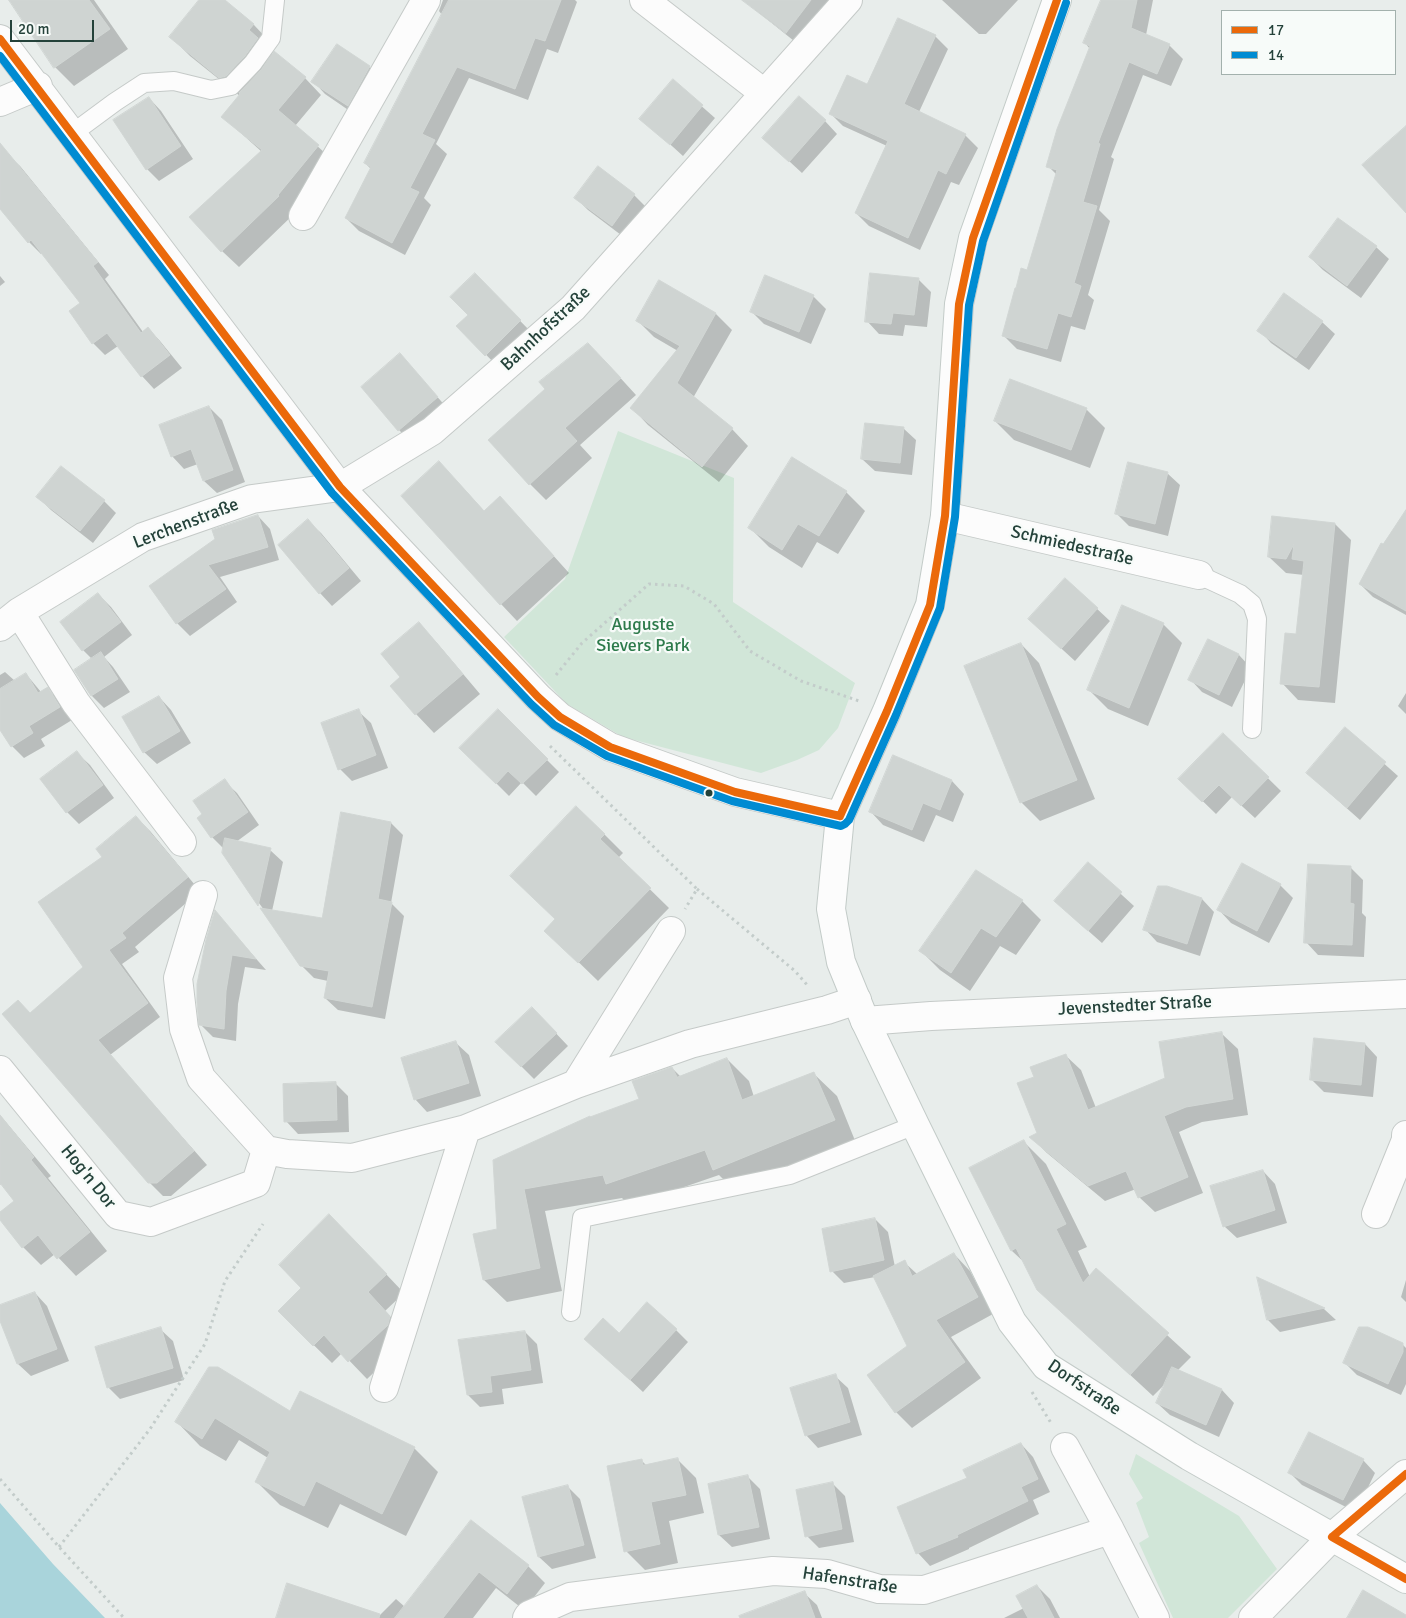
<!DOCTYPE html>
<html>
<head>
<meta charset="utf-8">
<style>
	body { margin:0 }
	#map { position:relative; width:1406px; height:1618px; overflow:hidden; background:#e8edeb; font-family:Signika,sans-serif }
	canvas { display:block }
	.legend { position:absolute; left:1221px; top:10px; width:175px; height:65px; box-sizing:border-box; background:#f7fbf9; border:1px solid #a3b1ad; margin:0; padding:6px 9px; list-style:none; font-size:15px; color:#24423a }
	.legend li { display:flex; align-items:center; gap:10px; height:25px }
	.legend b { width:25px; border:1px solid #a3b1ad }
	.scale { position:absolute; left:10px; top:20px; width:84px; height:22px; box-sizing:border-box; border:2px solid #24423a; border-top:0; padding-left:6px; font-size:15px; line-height:18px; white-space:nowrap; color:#24423a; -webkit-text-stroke:4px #f7fbf9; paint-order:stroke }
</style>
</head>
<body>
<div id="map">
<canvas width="1406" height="1618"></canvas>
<ul class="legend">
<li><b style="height:6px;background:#eb690a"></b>17</li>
<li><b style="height:6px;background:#008bd2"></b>14</li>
</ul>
<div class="scale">20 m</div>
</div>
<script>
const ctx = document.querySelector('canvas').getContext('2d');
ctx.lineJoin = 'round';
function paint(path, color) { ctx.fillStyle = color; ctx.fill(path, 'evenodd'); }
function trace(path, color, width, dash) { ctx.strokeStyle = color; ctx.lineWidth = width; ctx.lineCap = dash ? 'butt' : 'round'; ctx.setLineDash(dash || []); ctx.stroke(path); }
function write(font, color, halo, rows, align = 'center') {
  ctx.font = font + ' Signika,sans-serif'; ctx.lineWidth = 4.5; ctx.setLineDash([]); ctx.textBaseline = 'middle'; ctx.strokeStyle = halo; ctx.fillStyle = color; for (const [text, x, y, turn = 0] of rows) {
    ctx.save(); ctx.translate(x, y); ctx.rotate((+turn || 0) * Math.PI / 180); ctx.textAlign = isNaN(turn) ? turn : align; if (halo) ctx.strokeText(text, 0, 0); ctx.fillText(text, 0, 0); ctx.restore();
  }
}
paint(new Path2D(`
	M618 431 734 478 733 602 855 683 838 728 819 750 797 760 761 773 623 737 567 704 504 637 565 579Z
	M1136 1454 1239 1516 1277 1569 1228 1618H1173L1139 1543 1149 1537 1136 1503 1143 1498 1129 1474Z`), '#d1e6d8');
paint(new Path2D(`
	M0 1503 53 1564 105 1618H0Z`), '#a9d4db');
paint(new Path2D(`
	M10 0H94L128 49 74 86 55 67Z
	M200 0H223L254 25 272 44 268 49 273 55 305 78 321 95 295 126 335 162 295 213 239 267 222 251 262 152 223 117 240 96 190 56 171 37Z
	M443 0H575L577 2 558 53 547 49 528 100 469 78 436 144 447 154 424 198 431 205 405 255 359 231 346 218 371 169 365 163 442 15 439 11Z
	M743 0H833L799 45Z
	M942 0H1018L986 34H979Z
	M1103 0H1153L1146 35 1169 45 1183 59 1171 86 1143 75 1111 157 1114 159 1099 210 1110 221 1088 295 1094 300 1085 330 1071 326 1061 362 1017 349 1003 335 1028 271 1057 175 1048 166 1090 49 1085 43Z
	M935 36 948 49 919 112 965 135 978 148 959 185 951 182 920 250 869 226 856 213 887 146 843 126 831 114Z
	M337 46 369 67 382 80 360 118 325 94 313 81Z
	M673 81 715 118 683 156 641 118Z
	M149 98 161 111 193 159 159 181 147 169Z
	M825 121 837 134 802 173 777 150Z
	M7 154 20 166 109 275 105 279 143 332 148 328 160 341 182 368 154 389 142 376 118 346 105 355 93 343 82 303 43 253 41 254 29 242 0 207V160Z
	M598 168 634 195 647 208 625 238 588 210 576 198Z
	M1376 247 1389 259 1361 298 1323 270 1310 257Z
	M475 275 533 334 498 367 458 326 469 315Z
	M0 276 5 282 0 286Z
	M918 279 931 292 927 327 905 325 903 336 879 334 867 321Z
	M660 282 716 314 732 330 693 398 732 429 748 446 719 482 648 425 632 408 678 351 654 337 638 321Z
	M813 296 826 309 811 344 764 324 751 311Z
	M1322 322 1335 334 1309 370 1271 343 1259 330Z
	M400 355 449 410 411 442 399 430Z
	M604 360 636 395 580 445 592 458 546 500 530 484 547 389Z
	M209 407 222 420 245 482 217 493 204 481 198 464 184 469 172 456Z
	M1086 409 1105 428 1090 468 1014 440 995 421Z
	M903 428 916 440 912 475 875 471 862 459Z
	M1167 473 1180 485 1168 536 1129 526 1116 513Z
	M455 479 485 512 516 514 569 573 517 621 501 604Z
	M846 492 865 511 838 554 817 542 802 568 769 547 750 528Z
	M38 497 104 501 116 513 93 543 51 510Z
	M1406 512V615L1373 597 1360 584Z
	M258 516 270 529 279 560 220 577 237 602 190 636 177 623 151 586 216 540Z
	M1273 518 1335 524 1351 540 1335 703 1298 700 1282 683 1297 636 1304 575 1286 573 1269 557Z
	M308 521 321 533 361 581 332 606 320 593Z
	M1065 579 1110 621 1075 661 1029 619Z
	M98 594 111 607 132 635 104 657 113 667 130 692 104 708 92 696 76 670 92 659 83 650 62 622Z
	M419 624 437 643 480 694 434 733 416 714 402 677Z
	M1163 624 1182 643 1148 726 1108 709 1089 690Z
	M1209 640 1239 655 1251 668 1232 707 1202 692 1190 679Z
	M1021 644 1039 663 1095 799 1040 821 1021 802Z
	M5 672 15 681 26 674 41 692 47 689 60 701 72 720 41 739 45 746 24 758 12 746 0 727V675Z
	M1406 693V714L1398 706Z
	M159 697 171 710 191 743 157 764 144 752Z
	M358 711 371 723 388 768 352 781 340 769Z
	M498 711 559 772 536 796 522 782 509 796 461 748Z
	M1345 729 1398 776 1360 820 1307 773Z
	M1223 734 1281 791 1255 818 1232 797 1216 814 1180 779Z
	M77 753 90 765 114 798 79 824 67 812Z
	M894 757 952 781 964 794 953 822 936 815 924 842 883 825 871 812Z
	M224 781 237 793 259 825 236 842 270 850 283 862 272 911 323 919 391 823 403 835 391 903 404 916 385 1019 338 1010 325 998 328 981 314 978 301 965 264 910 223 853 224 849 212 837 204 814Z
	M136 817 150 831 200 891 135 947 139 952 122 964 160 1017 110 1055 207 1165 171 1196H163L149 1182 31 1014 85 967 104 857Z
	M604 834 623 853 618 858 669 908 598 981 565 949 557 920 531 895Z
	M1088 864 1134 906 1102 943 1068 913Z
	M1242 865 1280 885 1293 898 1269 943 1231 923 1219 910Z
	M1351 868 1363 880 1362 913 1366 917 1364 957 1318 955 1306 942Z
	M1167 888 1202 899 1214 912 1200 956 1157 942 1145 929Z
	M1022 901 1041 920 1016 955 1000 946 970 991 940 970 921 951Z
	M215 912 266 970 245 967 238 1004 236 1041 213 1037 200 1024Z
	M532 1008 568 1046 534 1079 497 1042Z
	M1222 1034 1238 1049 1248 1115 1202 1122 1179 1132 1203 1193 1155 1212 1139 1197 1136 1189 1105 1201 1047 1153 1032 1138 1039 1134 1036 1077 1065 1055 1081 1070 1096 1108 1166 1079Z
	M456 1043 469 1055 481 1096 427 1112 415 1099Z
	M1365 1044 1377 1057 1373 1097 1324 1092 1311 1079Z
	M727 1059 749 1081 754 1097 814 1074 837 1096 856 1143 736 1192 719 1175 629 1206 622 1198 545 1211 562 1291 507 1302 484 1280 498 1230 494 1161 641 1100 672 1068 681 1077Z
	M335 1083 348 1096 349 1132 298 1134 286 1121Z
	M0 1115 51 1176 48 1178 107 1251 76 1276 55 1254 41 1265 23 1247 0 1218V1214L16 1201 2 1183 0 1185Z
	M1024 1142 1046 1164 1087 1247 1078 1251 1090 1277 1096 1270 1191 1357 1178 1370 1222 1390 1234 1403 1219 1437 1170 1415 1157 1403 1166 1383 1153 1396 1038 1290 1026 1264 1012 1251 971 1168Z
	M1263 1171 1275 1184 1287 1223 1237 1238 1224 1226Z
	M875 1219 888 1232 895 1267 904 1262 917 1274 954 1254 970 1271 993 1314 951 1337 981 1378 912 1428 896 1412 909 1347 875 1277 844 1283 832 1271Z
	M347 1233 404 1293 385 1311 408 1335 405 1343 367 1379 342 1353 332 1363 279 1311 303 1288Z
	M1259 1280 1324 1309 1336 1320 1280 1332 1268 1320Z
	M1406 1280V1302L1401 1297Z
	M35 1293 47 1306 69 1361 31 1376 18 1364 0 1318V1307Z
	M160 1329 173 1341 184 1380 120 1399 108 1387Z
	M676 1330 688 1342 643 1392 599 1351 619 1335Z
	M525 1332 537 1344 543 1383 502 1389 504 1404 480 1407 468 1395Z
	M1402 1344 1406 1348V1384L1401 1395 1357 1375 1344 1362Z
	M209 1368 290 1413 414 1448 438 1472 406 1536 340 1504 328 1528 280 1505 257 1482 268 1458 239 1440 226 1461 200 1446 177 1422Z
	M835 1376 848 1388 862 1435 818 1448 806 1435Z
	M1021 1444 1033 1457 1050 1492 1033 1500 1039 1514 969 1548V1549L930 1566 918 1553 969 1478Z
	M677 1459 696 1478 704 1513 669 1521 678 1563 645 1570 626 1551 642 1461 647 1466Z
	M1363 1460 1375 1473 1356 1512 1302 1485 1290 1473Z
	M748 1477 760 1489 770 1539 732 1547 719 1535 709 1485Z
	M833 1484 845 1496 854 1542 819 1548 807 1536Z
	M567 1486 580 1499 596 1558 552 1569 539 1557 523 1498Z
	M471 1522 528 1566 545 1583 524 1610 496 1588 473 1618H277L288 1585 380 1615 396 1599 405 1607Z
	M1037 1586 1050 1599 1060 1618H1004L1024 1608Z
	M804 1593 817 1605 822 1618H748Z`), '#0003');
const building = new Path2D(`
	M9 0H89L110 29 54 68Z
	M199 0H225L254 24 249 30 258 38 245 56 226 76 219 78 169 37Z
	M449 0H561L545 41 535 38 515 89 457 67 422 134 435 140 410 188 419 192 392 243 345 218 371 167 364 163Z
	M742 0H811L786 33Z
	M1101 0H1137L1131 28 1170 44 1157 74 1129 62 1098 143 1100 144 1083 202 1097 206 1074 283 1081 286 1071 317 1058 313 1047 349 1002 336 1015 288H1017H1016L1021 268 1027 270 1057 170 1046 167 1057 129 1090 46 1083 43Z
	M898 18 936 35 904 104 966 134 946 174 938 170 908 238 855 213 888 141 829 114 847 75 867 84Z
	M337 44 370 66 348 106 311 82Z
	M274 51 306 77 278 110 319 145 278 195 279 196 221 252 189 217 262 150 221 117 240 94 239 93 261 70Z
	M673 79 703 105 670 145 639 119Z
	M799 96 826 120 789 162 762 138Z
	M149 97 181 146 146 170 113 120Z
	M1406 126V213L1362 165Z
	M0 143 98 262 93 266 141 333 148 327 170 355 141 377 107 333 92 344 69 311 80 303 31 240 28 243 0 209Z
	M598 166 635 194 612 226 574 198Z
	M1338 218 1377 246 1347 286 1309 257Z
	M475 273 521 320 485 356 456 326 468 315 450 297Z
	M870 273 919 278 914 315 893 313 891 324 865 322Z
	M765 275 814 295 799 332 750 312Z
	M659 280 716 313 677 383 733 428 702 467 630 408 680 346 636 321Z
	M1284 293 1323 321 1296 358 1257 331Z
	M588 343 621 378 565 428 577 441 529 485 488 440 545 389 539 382Z
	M400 353 438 397 398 431 361 387Z
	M1010 379 1087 408 1071 450 994 421Z
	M209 406 233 470 203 481 191 449 171 457 159 425Z
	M865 423 904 427 900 463 861 459Z
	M792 457 847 491 819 536 798 524 782 550 748 528Z
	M439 461 484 511 500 496 554 556 500 605 401 496Z
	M1128 462 1168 472 1155 524 1115 514Z
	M61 466 105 500 80 531 36 497Z
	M1406 510V611L1359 584 1381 543 1383 544Z
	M258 515 268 547 208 565 226 589 176 624 149 586 215 539 212 530Z
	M1272 516 1335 523 1319 687 1280 684 1285 633 1296 634 1304 561 1292 559 1294 544 1286 559 1268 557Z
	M308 519 349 568 319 594 278 545Z
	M1065 578 1098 608 1061 649 1028 619Z
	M98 593 121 622 82 651 60 622Z
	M1122 605 1164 623 1129 708 1087 690Z
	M419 622 463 674 415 715 390 686 400 677 381 654Z
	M1208 639 1239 654 1219 695 1188 680Z
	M1021 643 1077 780 1020 803 964 666Z
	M101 652 118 679 91 696 74 670Z
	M26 673 38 693 48 687 60 707 29 726 33 733 11 747 0 730V689Z
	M159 696 180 731 143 753 122 717Z
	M359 709 376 755 338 770 321 723Z
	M498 709 548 759 522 784 508 771 496 784 459 748Z
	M1345 727 1386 762 1347 808 1306 773Z
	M1223 733 1269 777 1241 806 1219 785 1202 802 1178 779Z
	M77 751 103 785 66 813 40 779Z
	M893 755 952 780 940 810 923 803 912 830 869 812Z
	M225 779 248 812 211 838 197 818 202 814 193 801Z
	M576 806 605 834 600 839 651 888 578 963 544 931 555 919 510 876Z
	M341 812 391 822 378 899 392 902 372 1007 324 998 329 971 300 966 260 908 322 918Z
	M136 816 188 877 122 933 126 938 109 950 148 1003 98 1040 194 1151 157 1183H148L2 1014 18 1000 30 1013 83 967 38 902 102 857 96 849Z
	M225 838 271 848 258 906 222 853Z
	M1088 862 1122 892 1088 931 1054 901Z
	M1242 863 1281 884 1257 931 1217 910Z
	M1308 864 1351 866 1350 903 1354 904 1352 945 1304 943Z
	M976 870 1023 900 996 937 981 928 951 973 919 951Z
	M1158 886H1167L1202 898 1187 944 1143 930Z
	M215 910 256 959 232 955 226 991 224 1029 199 1025 197 1002V984L206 940Z
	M532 1007 557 1033 521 1067 495 1042Z
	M1222 1032 1233 1099 1186 1107 1164 1116 1188 1177 1138 1198 1126 1171 1088 1186 1029 1137 1037 1133 1017 1083 1034 1077 1030 1067 1066 1054 1088 1110 1165 1078 1159 1042Z
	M1314 1038 1365 1043 1361 1085 1310 1080Z
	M456 1041 469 1083 414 1100 401 1058Z
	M727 1058 742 1100 814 1072 835 1120 713 1170 705 1150 606 1184 603 1175 524 1189 540 1268 483 1280 473 1234 497 1229 493 1160 590 1116V1117L639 1099 632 1081 672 1067 677 1077Z
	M336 1082 337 1120 284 1122 283 1084Z
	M0 1115 34 1157 31 1160 90 1232 57 1259 38 1235 22 1248 0 1220V1212L14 1201 0 1183Z
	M1024 1140 1066 1224 1056 1229 1083 1283 1096 1268 1169 1333 1130 1375 1037 1290 1016 1248 1011 1251 969 1168Z
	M1263 1170 1275 1210 1223 1227 1210 1186Z
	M329 1214 387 1274 368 1292 390 1316 388 1325 348 1362 324 1335 313 1346 278 1311 301 1288 279 1265Z
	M875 1218 884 1260 830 1272 822 1229Z
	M954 1253 978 1297 936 1320 965 1362 895 1413 867 1375 907 1346 873 1276 905 1260 912 1276Z
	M1257 1277 1325 1308 1267 1320Z
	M35 1292 57 1349 17 1364 0 1321V1305Z
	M647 1302 677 1329 630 1380 584 1339 603 1318 619 1333Z
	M161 1327 173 1368 107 1388 95 1347Z
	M1359 1327H1368L1403 1343V1352L1388 1384 1343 1363Z
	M525 1331 531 1370 490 1376 492 1392 467 1395 458 1340Z
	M209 1367H218L290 1411 300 1391 415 1447 382 1514 316 1481 304 1506 255 1482 270 1452 215 1418 202 1439 175 1422Z
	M1172 1367 1222 1389 1206 1425 1156 1403Z
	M836 1374 850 1422 805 1436 790 1388Z
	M1309 1432 1364 1459 1343 1500 1288 1473Z
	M1021 1443 1038 1479 1021 1487 1028 1501 957 1535 958 1537 916 1554 897 1507 967 1478 963 1470Z
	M678 1458 686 1495 651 1502 660 1544 624 1552 607 1466 642 1459 643 1465Z
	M748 1475 759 1527 718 1535 708 1484Z
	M833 1482 842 1529 805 1537 796 1490Z
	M568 1485 584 1545 538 1557 522 1497Z
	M471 1520 529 1565 507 1594 479 1572 443 1618H395Z
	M287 1583 380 1614 379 1618H276Z
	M1037 1585 1054 1618H1028L1016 1596Z
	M1363 1590 1406 1615V1618H1347Z
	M805 1591 815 1618H740L739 1616Z`);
paint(building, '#cfd4d2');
trace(building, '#d1d6d4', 1);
const lane = new Path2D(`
	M73 133 115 102 144 83 174 81 211 90 231 86 253 63 271 38 275 0
	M1199 575 1240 594 1252 604 1257 619 1252 729
	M571 1312 582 1218 790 1175 915 1125`);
const street = new Path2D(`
	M644 0 764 93
	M0 39 340 487 538 697 560 717 610 747 735 792 840 816
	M0 102 38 86
	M303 216 426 0
	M945 516 1199 575
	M19 612 76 703 182 842
	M0 627 19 612 143 537 252 499 340 487 432 431 573 308 848 0
	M203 895 178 978 184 1029 201 1078 266 1150 287 1154 352 1158 466 1129 576 1084 690 1044 827 1010 857 1000
	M865 1021 931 1016 1406 994
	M0 1070 118 1215 151 1222 256 1183 266 1150
	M576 1084 671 931
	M1376 1214 1406 1140V1135
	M384 1388 466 1129
	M1065 1447 1110 1530
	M527 1618 529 1615 570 1597 773 1571 827 1574 879 1589 924 1590 1110 1530 1155 1618
	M1253 1618 1332 1537 1406 1474`);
const secondary = new Path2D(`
	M1057 0 973 238 959 304 945 516 930 605 887 711 840 816 831 909 841 962 865 1021 915 1125 1012 1322 1046 1366 1189 1456 1406 1579`);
trace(lane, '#c5cac8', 20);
trace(street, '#c5cac8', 30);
trace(secondary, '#c3cbc8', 30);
trace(new Path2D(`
	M556 675 582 643 649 584 684 586 714 604 750 651 801 681 862 702
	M550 746 697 889 685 909
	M697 889 795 971 808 986
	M1032 1392 1051 1423
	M0 1479 59 1547 124 1618
	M59 1547 150 1429 205 1344 225 1281 263 1224`), '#c3ccca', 3, [2.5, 4]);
trace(lane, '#fcfcfc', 18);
trace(street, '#fcfcfc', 28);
trace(secondary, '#fcfcfc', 28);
trace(new Path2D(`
	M0 39 340 487 538 697 560 717 610 747 735 792 840 816
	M840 816 887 711 930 605 945 516 959 304 973 238 1057 0
	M1332 1537 1406 1474
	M1332 1537 1406 1579`), '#eb690a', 8);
trace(new Path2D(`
	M0 56 332 493 531 704 554 725 607 756 732 801 841 826 845 824 849 820 896 715 940 608 955 517 969 305 983 241 1066 3`), '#008bd2', 8);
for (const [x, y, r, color] of [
	[709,793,4.5,"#24423a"]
]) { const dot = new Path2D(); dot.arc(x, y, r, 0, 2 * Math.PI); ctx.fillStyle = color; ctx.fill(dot); trace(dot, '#f7fbf9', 2); }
write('18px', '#24423a', '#f7fbf9', [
	["Bahnhofstraße",546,329,-43],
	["Lerchenstraße",186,524,-21],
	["Schmiedestraße",1072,546,13],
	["Jevenstedter Straße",1135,1006,-3],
	["Hog'n Dor",88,1177,51],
	["Dorfstraße",1084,1388,34],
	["Hafenstraße",850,1581,9]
]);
write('18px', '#2d7a4b', '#f7fbf9', [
	["Auguste",643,625],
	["Sievers Park",643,646]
]);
</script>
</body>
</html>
